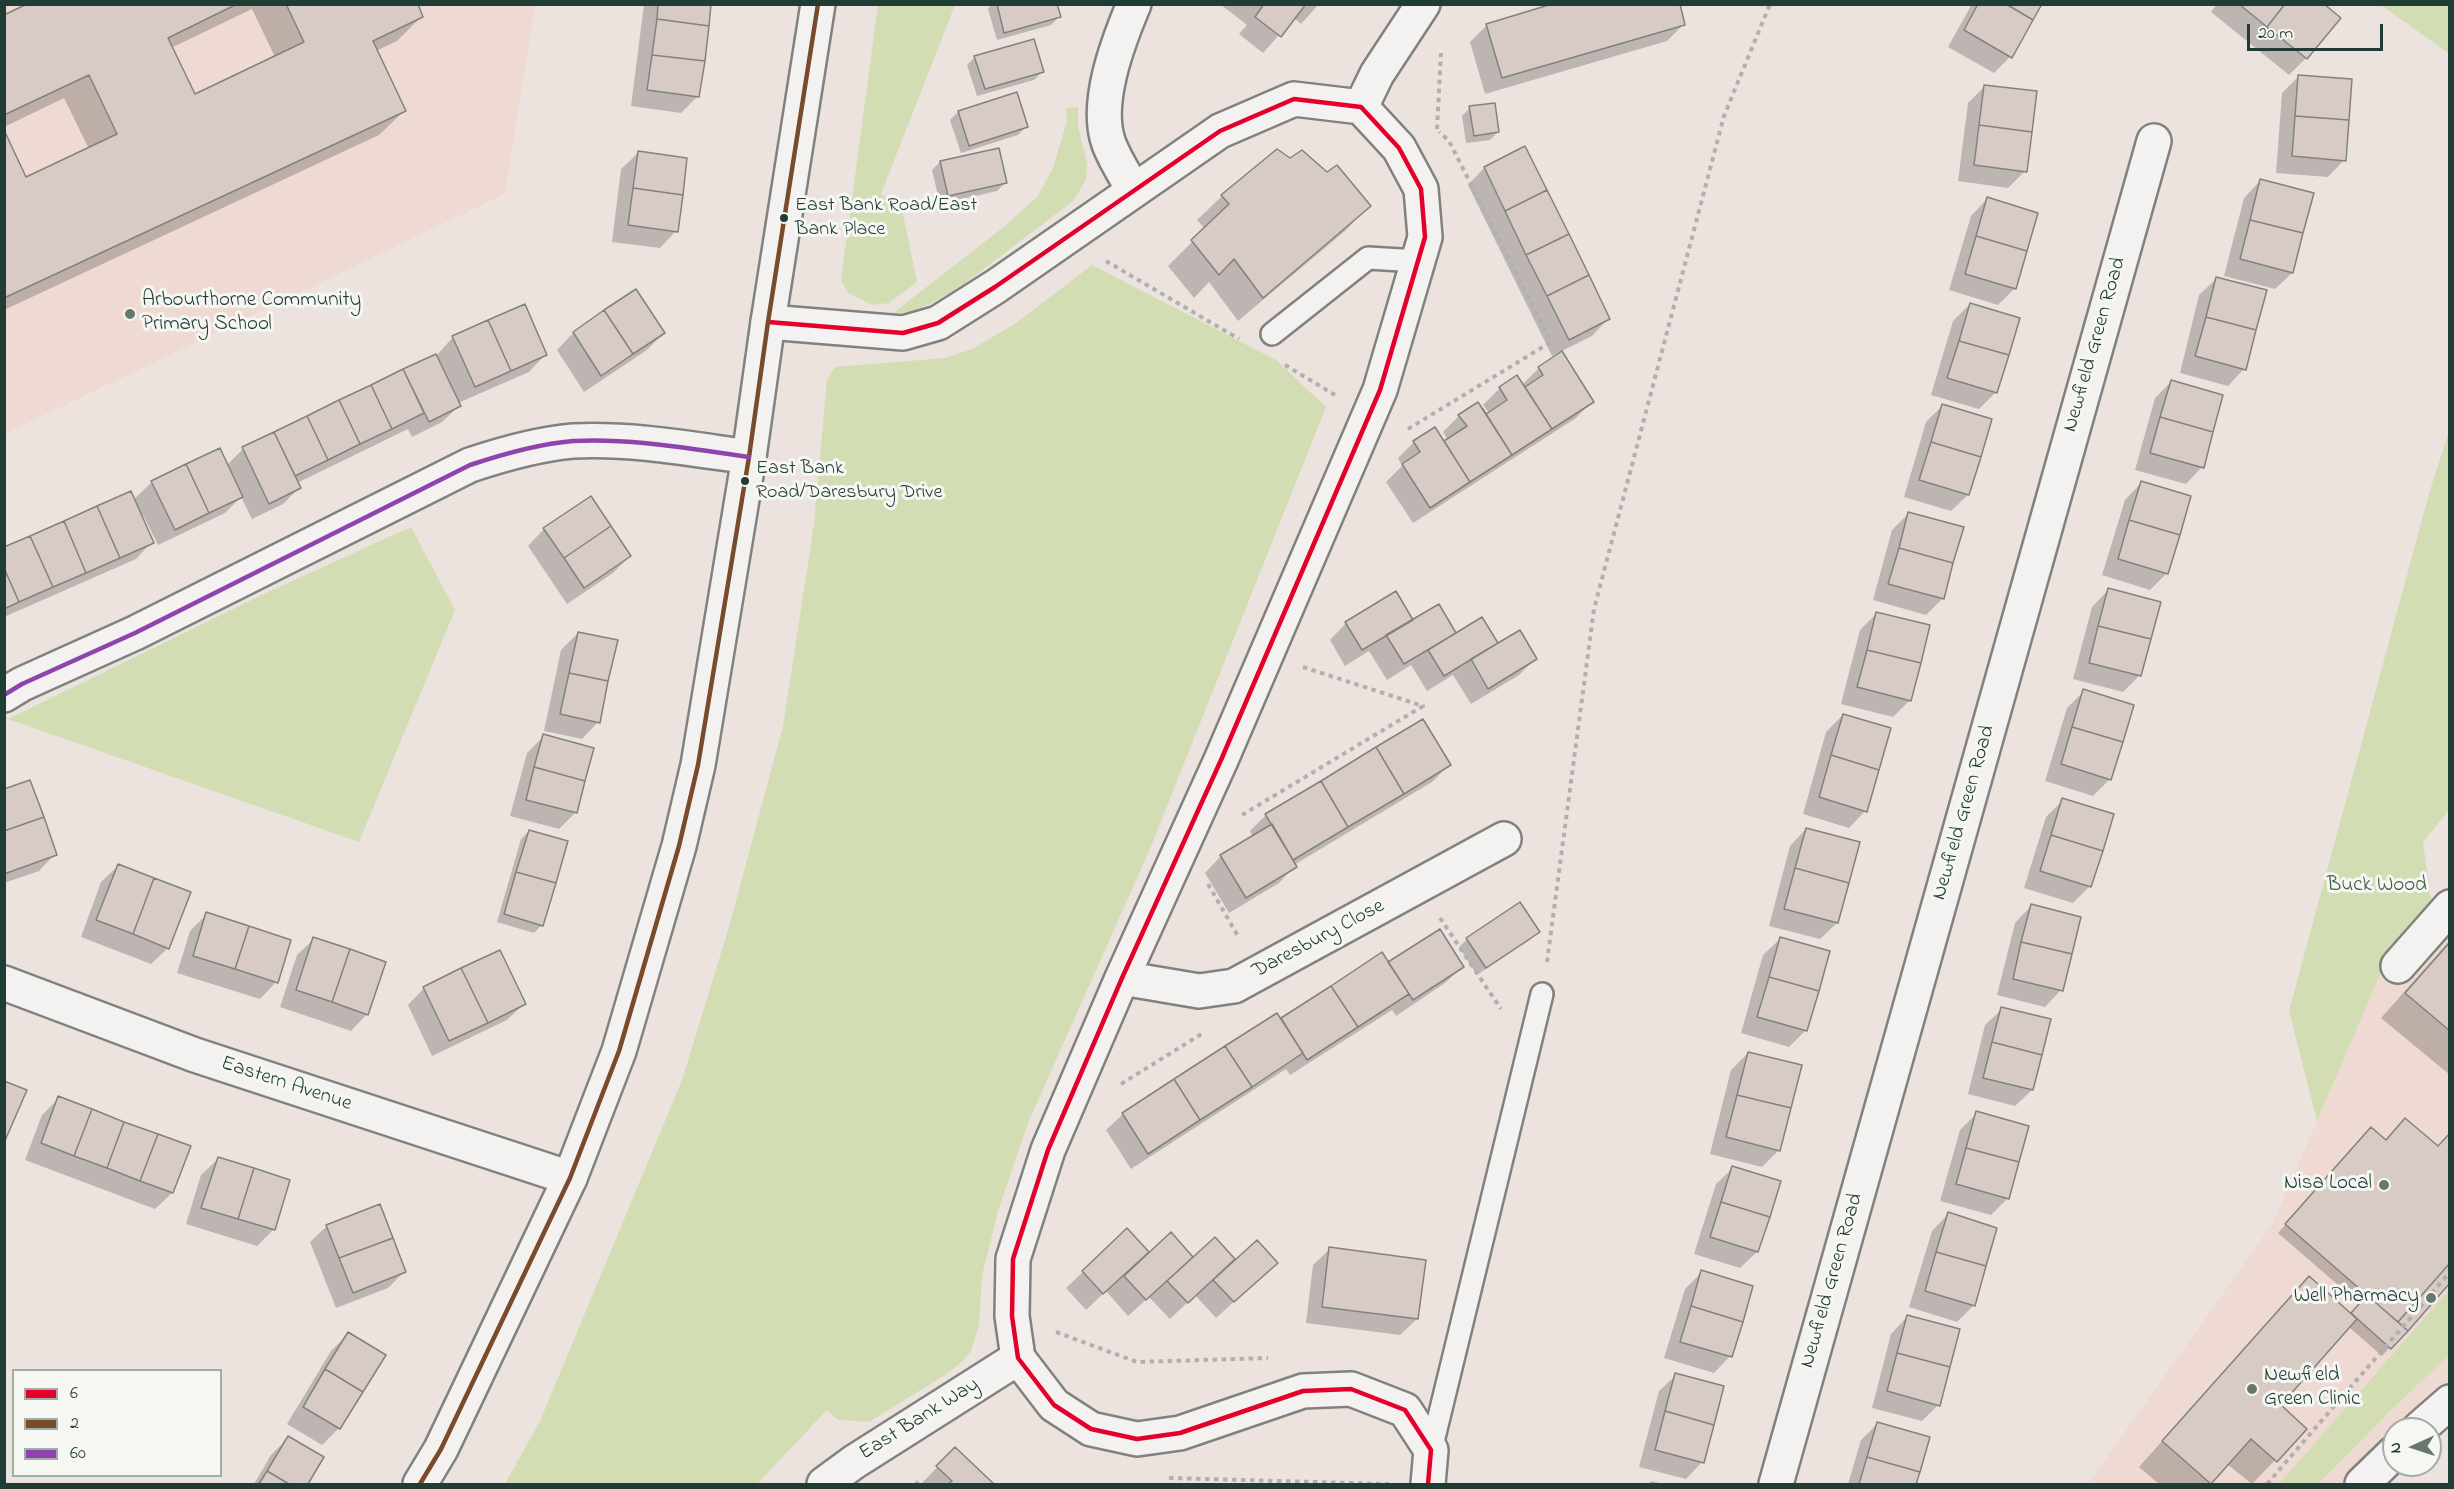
<!DOCTYPE html>
<html>
<head>
<meta charset="utf-8">
<style>
	body { margin:0 }
	#map { position:relative; width:2454px; height:1489px; overflow:hidden; background:#ece3df; font-family:"Indie Flower",sans-serif }
	canvas { display:block }
	.frame { position:absolute; inset:0; border:6px solid #1f3d34; pointer-events:none }
	.legend { position:absolute; left:12px; top:1369px; width:210px; height:108px; box-sizing:border-box; background:#f6f6f2; border:2px solid #a0aca6; margin:0; padding:8px 10px; list-style:none; font-size:18px; color:#1f3d34 }
	.legend li { display:flex; align-items:center; gap:12px; height:30px }
	.legend b { width:30px; border:2px solid #a0aca6 }
	.north { position:absolute; left:2382px; top:1417px; width:60px; height:60px; box-sizing:border-box; background:#f6f6f2; border:2px solid #a0aca6; border-radius:50%; rotate:267deg; font-size:16px; font-weight:700; line-height:24px; text-align:center; color:#1f3d34 }
	.north::after { content:''; display:block; margin:auto; width:21px; height:27px; background:#677770; clip-path:polygon(50% 0,100% 100%,50% 72%,0 100%) }
	.scale { position:absolute; left:2247px; top:24px; width:136px; height:27px; box-sizing:border-box; border:3px solid #1f3d34; border-top:0; padding-left:8px; font-size:18px; line-height:21px; white-space:nowrap; color:#1f3d34; -webkit-text-stroke:4px #f6f6f2; paint-order:stroke }
</style>
</head>
<body>
<div id="map">
<canvas width="2454" height="1489"></canvas>
<div class="frame"></div>
<ul class="legend">
<li><b style="height:8px;background:#e4002b"></b>6</li>
<li><b style="height:8px;background:#7a4b2a"></b>2</li>
<li><b style="height:8px;background:#8e44ad"></b>60</li>
</ul>
<div class="north">N</div>
<div class="scale">20 m</div>
</div>
<script>
const ctx = document.querySelector('canvas').getContext('2d');
ctx.lineJoin = 'round';
function paint(path, color) { ctx.fillStyle = color; ctx.fill(path, 'evenodd'); }
function trace(path, color, width, dash) { ctx.strokeStyle = color; ctx.lineWidth = width; ctx.lineCap = dash ? 'butt' : 'round'; ctx.setLineDash(dash || []); ctx.stroke(path); }
function write(font, color, halo, rows, align = 'center') {
  ctx.font = font + ' "Indie Flower",sans-serif'; ctx.lineWidth = 6; ctx.setLineDash([]); ctx.textBaseline = 'middle'; ctx.strokeStyle = halo; ctx.fillStyle = color; for (const [text, x, y, turn = 0] of rows) {
    ctx.save(); ctx.translate(x, y); ctx.rotate((+turn || 0) * Math.PI / 180); ctx.textAlign = isNaN(turn) ? turn : align; if (halo) ctx.strokeText(text, 0, 0); ctx.fillText(text, 0, 0); ctx.restore();
  }
}
paint(new Path2D(`
	M5 5H535L505 194 5 434Z
	M2449 888V1404L2421 1429H2394V1453L2362 1484H2088L2273 1223 2393 945Z`), '#eedad2');
paint(new Path2D(`
	M878 5H955L881 194 901 204 917 282 889 303 873 305 848 293 841 280Z
	M2381 5H2449V54L2448 53Z
	M1078 107V126L1087 164 1086 180 1073 201 964 284 934 302 913 311 892 314 1006 225 1037 197 1053 168 1067 121 1066 108Z
	M1092 265 1276 360 1326 407 1150 849 1028 1123 998 1211 982 1276 979 1325 971 1351 962 1362 945 1375 869 1422 838 1420 827 1410 757 1484H505L540 1421 682 1080 729 927 783 726 814 524 827 379 835 367 945 358 972 349 1016 323Z
	M2449 431 2450 809 2423 842 2432 906 2393 945 2317 1121 2289 1011 2430 490Z
	M411 527 455 610 359 842 8 719 268 592Z
	M2449 1290V1355L2391 1410 2318 1484H2279Z`), '#d3ddb4');
paint(new Path2D(`
	M30 4H416L422 16 397 41 376 51 404 111 379 135 4 310V134L25 179 89 149 64 98 4 127V17ZM252 9 275 57 194 96 171 48Z
	M644 4H710L698 96 681 113 631 106Z
	M992 4H1056L1059 17 1051 25 997 40 988 9Z
	M1220 4H1319L1301 24 1294 18 1263 53 1239 34 1247 25Z
	M1972 4H2040L2010 57 1994 73 1948 47Z
	M2217 4H2322L2306 58 2289 75 2211 12Z
	M1684 24 1667 41 1485 94 1470 42 1487 25Z
	M975 57 1042 72 1034 80 977 96 967 65Z
	M2298 77 2344 160 2328 177 2276 173 2282 93Z
	M1985 86 2025 171 2008 188 1958 181 1968 103Z
	M1016 94 1026 127 1018 135 961 153 950 120 958 112Z
	M1470 108 1498 132 1490 140 1466 143 1462 116Z
	M1524 148 1608 319 1592 336 1552 356 1468 185 1484 168Z
	M638 153 676 231 660 248 612 242 621 169Z
	M940 162 1005 183 997 191 940 204 932 170Z
	M2260 181 2292 273 2275 289 2224 276 2244 198Z
	M1222 196 1369 206 1345 231 1238 321 1209 282 1194 298 1168 266 1205 229 1197 220Z
	M1987 199 2015 288 1998 305 1949 290 1971 216Z
	M2216 279 2244 369 2228 386 2180 373 2199 295Z
	M635 291 664 333 647 350 584 392 557 350 573 333Z
	M1970 304 1996 392 1979 409 1931 395 1953 321Z
	M453 337 545 355 529 372 458 403 459 406 442 422 412 437 408 429 297 483 299 488 283 504 252 519 241 497 225 513 158 545 143 515 140 516 152 542 136 559 4 617V549L133 500 152 482 227 465 243 449 437 355Z
	M1539 368 1592 401 1576 418 1413 523 1386 482 1402 466 1398 458 1414 442 1443 443 1448 440 1443 432 1459 416H1485L1489 413 1483 405 1500 388 1522 385Z
	M2171 382 2202 467 2186 484 2135 470 2155 398Z
	M1942 406 1968 495 1951 511 1904 497 1926 422Z
	M2141 483 2167 573 2150 590 2102 575 2125 500Z
	M1909 513 1943 598 1926 615 1873 600 1892 530Z
	M544 529 630 556 613 573 567 604 528 546Z
	M2108 590 2140 675 2123 692 2073 679 2092 607Z
	M1877 613 1910 700 1893 717 1841 704 1860 630Z
	M1412 622 1497 645 1536 658 1519 675 1471 704 1453 675 1427 691 1411 665 1387 680 1369 651 1345 666 1330 640 1346 623Z
	M578 633 598 722 582 739 544 731 561 650Z
	M2084 691 2110 779 2093 796 2045 781 2067 708Z
	M1843 715 1865 811 1849 828 1803 814 1826 732Z
	M544 736 576 812 559 829 510 816 527 753Z
	M1449 765 1432 782 1294 865 1295 866 1279 883 1229 913 1205 873 1221 856 1253 837 1250 831 1266 815Z
	M4 790 55 854 39 871 4 883Z
	M2063 800 2112 815 2089 887 2073 903 2024 888 2046 817Z
	M1806 829 1837 923 1820 939 1769 926 1790 846Z
	M529 831 542 925 534 933 497 922 521 839Z
	M118 866 168 948 151 964 81 937 101 882Z
	M2031 906 2061 990 2045 1007 1997 995 2015 923Z
	M207 914 276 982 260 999 177 973 190 931Z
	M1538 932 1530 940 1477 975 1459 947 1467 939Z
	M314 939 367 1014 351 1031 280 1007 297 955Z
	M1780 939 1806 1030 1789 1047 1741 1033 1763 955Z
	M2450 940V1075L2381 1018Z
	M1381 954 1388 964 1462 967 1445 983 1396 1016 1392 1010 1290 1075 1286 1069 1131 1169 1106 1130 1123 1114 1280 1020Z
	M424 988 524 1004 507 1020 432 1056 408 1005Z
	M2002 1009 2049 1020 2032 1090 2015 1106 1968 1094 1985 1025Z
	M1748 1053 1779 1150 1762 1167 1710 1154 1731 1070Z
	M59 1098 189 1147 172 1193 155 1209 25 1160 42 1115Z
	M1977 1113 2008 1198 1991 1215 1940 1201 1960 1130Z
	M2363 1137 2450 1280 2382 1356 2349 1327 2279 1405 2305 1429 2252 1484 2227 1464 2209 1484H2159L2139 1467 2285 1303 2309 1278 2350 1315 2360 1304 2278 1233Z
	M218 1159 288 1180 273 1230 257 1246 186 1224 201 1175Z
	M1733 1168 1757 1252 1740 1268 1694 1254 1716 1184Z
	M1948 1214 1974 1305 1957 1322 1909 1307 1932 1231Z
	M327 1226 405 1271 388 1288 336 1308 310 1242Z
	M1127 1230 1149 1254 1171 1234 1193 1259 1214 1239 1235 1261 1259 1279 1216 1318 1195 1295 1170 1319 1149 1297 1128 1316 1106 1291 1086 1310 1066 1288Z
	M1330 1249 1417 1319 1400 1335 1306 1323 1313 1265Z
	M1702 1272 1730 1356 1714 1373 1664 1358 1685 1289Z
	M1907 1317 1938 1405 1922 1421 1872 1408 1891 1334Z
	M348 1334 383 1355 339 1428 322 1445 287 1424 331 1351Z
	M1676 1375 1702 1462 1686 1479 1639 1467 1659 1391Z
	M1878 1423 1928 1438 1914 1484H1848L1861 1440Z
	M288 1438 322 1458 306 1484H254L271 1455Z
	M955 1449 992 1484H913L917 1480 921 1484Z
	M1651 1481 1664 1484H1648Z`), '#0003');
const building = new Path2D(`
	M27 4H237L168 38 195 94 304 42 286 4H418L423 17 373 41 406 111 4 298V130L26 177 117 134 89 75 4 115V15Z
	M658 4H711L709 26 657 19Z
	M997 4H1057L1061 17 1004 33Z
	M1264 4H1306L1281 37 1255 17Z
	M1552 4H1680L1685 25 1502 78 1486 24Z
	M1978 4H2006L2033 20 2012 58 1964 30Z
	M2006 4H2042L2033 20Z
	M2239 4H2285L2267 27Z
	M2285 4H2324L2341 18 2307 59 2267 27Z
	M657 19 709 26 705 61 652 55Z
	M1034 39 1044 72 985 89 974 56Z
	M652 55 705 61 699 97 647 90Z
	M2298 75 2352 79 2349 120 2295 116Z
	M1984 85 2037 91 2032 132 1979 125Z
	M1017 92 1028 127 969 146 958 111Z
	M1495 103 1499 132 1474 136 1469 106Z
	M2295 116 2349 120 2346 161 2292 156Z
	M1979 125 2032 132 2027 172 1974 165Z
	M1525 146 1547 190 1505 211 1484 167Z
	M999 148 1007 183 948 196 940 161Z
	M1277 149 1290 158 1302 150 1327 172 1337 165 1371 206 1263 298 1234 259 1219 275 1191 240 1229 204 1221 195Z
	M638 151 687 158 683 195 633 188Z
	M2260 179 2314 193 2303 233 2250 220Z
	M633 188 683 195 678 232 628 225Z
	M1547 190 1569 234 1526 255 1505 211Z
	M1987 197 2038 213 2027 251 1976 236Z
	M2250 220 2303 233 2293 273 2240 259Z
	M1569 234 1589 275 1547 296 1526 255Z
	M1976 236 2027 251 2016 289 1965 274Z
	M1589 275 1610 319 1569 340 1547 296Z
	M2216 277 2267 290 2256 330 2206 317Z
	M636 289 665 333 633 354 604 310Z
	M1970 303 2020 318 2009 355 1959 341Z
	M525 304 547 355 511 371 488 320Z
	M604 310 633 354 601 376 573 332Z
	M2206 317 2256 330 2246 370 2195 356Z
	M488 320 511 371 475 387 452 336Z
	M1959 341 2009 355 1997 393 1947 378Z
	M1562 351 1594 402 1552 429 1525 387 1543 375 1538 367Z
	M436 354 461 406 429 422 403 369Z
	M403 369 424 413 392 429 371 385Z
	M1517 375 1552 429 1512 455 1483 409 1486 414 1507 400 1499 387Z
	M2171 380 2223 395 2213 432 2160 417Z
	M371 385 392 429 360 444 339 400Z
	M339 400 360 444 328 460 307 416Z
	M1478 402 1512 455 1470 482 1444 441 1467 426 1458 415Z
	M1942 404 1992 419 1981 457 1931 442Z
	M307 416 328 460 295 476 274 432Z
	M2160 417 2213 432 2204 468 2150 453Z
	M1435 427 1470 482 1430 508 1402 464 1420 452 1413 441Z
	M274 432 301 488 269 504 242 447Z
	M1931 442 1981 457 1969 495 1919 480Z
	M220 448 243 497 209 513 186 464Z
	M186 464 209 513 175 530 151 481Z
	M2141 481 2191 496 2180 535 2129 520Z
	M131 491 154 543 120 558 97 506Z
	M591 496 611 526 564 558 543 528Z
	M97 506 120 558 86 573 64 521Z
	M1908 512 1964 527 1953 563 1899 548Z
	M2129 520 2180 535 2168 574 2118 559Z
	M64 521 86 573 53 587 30 536Z
	M611 526 631 556 584 588 564 558Z
	M30 536 53 587 19 602 4 568V547Z
	M1899 548 1953 563 1944 599 1888 584Z
	M4 568 19 602 4 609Z
	M2108 588 2161 602 2151 639 2098 626Z
	M1396 591 1413 620 1362 650 1345 622Z
	M1439 604 1456 633 1404 664 1386 635Z
	M1876 612 1930 625 1921 663 1867 650Z
	M1482 617 1498 643 1444 676 1428 650Z
	M2098 626 2151 639 2141 676 2089 663Z
	M1520 630 1537 659 1488 689 1471 659Z
	M578 632 618 640 608 681 569 673Z
	M1867 650 1921 663 1911 701 1857 687Z
	M569 673 608 681 600 723 560 714Z
	M2083 689 2134 705 2123 742 2072 727Z
	M1843 714 1891 728 1879 770 1831 755Z
	M1423 719 1451 765 1404 794 1376 747Z
	M2072 727 2123 742 2111 780 2061 764Z
	M543 734 594 748 585 781 534 767Z
	M1376 747 1404 794 1348 827 1321 781Z
	M1831 755 1879 770 1867 812 1819 797Z
	M534 767 585 781 577 813 526 800Z
	M30 780 44 817 4 831V789Z
	M1321 781 1348 827 1293 860 1265 814Z
	M2062 798 2114 814 2103 851 2051 835Z
	M44 817 57 855 4 874V831Z
	M1272 824 1297 867 1246 898 1220 855Z
	M1806 828 1860 842 1849 883 1795 868Z
	M529 830 568 841 556 883 516 872Z
	M2051 835 2103 851 2091 887 2040 871Z
	M118 864 154 878 133 934 96 920Z
	M1795 868 1849 883 1838 923 1784 909Z
	M516 872 556 883 543 926 504 914Z
	M154 878 191 892 169 949 133 934Z
	M1520 902 1540 932 1486 968 1466 938Z
	M2031 904 2081 917 2072 954 2021 942Z
	M206 912 249 926 235 969 193 956Z
	M249 926 291 940 278 983 235 969Z
	M1440 929 1464 967 1413 1000 1388 962Z
	M313 937 350 949 332 1002 296 990Z
	M1780 937 1830 951 1819 991 1769 977Z
	M2021 942 2072 954 2063 991 2013 979Z
	M2450 942V1031L2405 993Z
	M350 949 386 962 368 1015 332 1002Z
	M500 950 526 1004 488 1023 461 968Z
	M1382 952 1409 994 1358 1027 1331 986Z
	M461 968 488 1023 449 1041 423 987Z
	M1769 977 1819 991 1807 1031 1757 1017Z
	M1331 986 1358 1027 1307 1060 1281 1018Z
	M2001 1007 2051 1019 2042 1055 1992 1042Z
	M1277 1013 1303 1053 1252 1087 1225 1046Z
	M1992 1042 2042 1055 2033 1090 1983 1078Z
	M1225 1046 1252 1087 1200 1120 1174 1079Z
	M1748 1052 1802 1065 1791 1108 1737 1095Z
	M1174 1079 1200 1120 1148 1154 1122 1113Z
	M4 1081 27 1090 4 1143Z
	M1737 1095 1791 1108 1780 1151 1726 1137Z
	M58 1096 92 1109 74 1156 41 1143Z
	M92 1109 124 1122 107 1168 74 1156Z
	M1976 1111 2029 1126 2019 1162 1966 1148Z
	M2405 1118 2438 1146 2450 1133V1263L2398 1322 2285 1224 2371 1127 2386 1140Z
	M124 1122 158 1134 140 1181 107 1168Z
	M158 1134 191 1146 173 1193 140 1181Z
	M1966 1148 2019 1162 2009 1199 1956 1184Z
	M218 1157 254 1168 238 1219 201 1208Z
	M1732 1166 1781 1181 1770 1217 1721 1202Z
	M254 1168 290 1180 275 1230 238 1219Z
	M1721 1202 1770 1217 1758 1252 1710 1237Z
	M380 1204 393 1238 339 1258 326 1225Z
	M1948 1212 1997 1228 1986 1266 1936 1252Z
	M1127 1228 1149 1252 1103 1294 1082 1271Z
	M1171 1232 1193 1257 1146 1300 1124 1276Z
	M1215 1237 1235 1259 1188 1303 1167 1281Z
	M393 1238 406 1272 353 1293 339 1258Z
	M1257 1240 1278 1263 1234 1302 1213 1280Z
	M1329 1247 1426 1260 1418 1319 1322 1307Z
	M1936 1252 1986 1266 1975 1306 1925 1291Z
	M2450 1263V1283L2408 1331 2398 1322Z
	M1701 1270 1753 1286 1743 1322 1691 1306Z
	M2309 1276 2357 1319 2281 1405 2307 1429 2277 1462 2251 1439 2211 1484 2162 1441Z
	M2367 1295 2408 1331 2391 1349 2351 1313Z
	M1691 1306 1743 1322 1732 1357 1680 1342Z
	M1907 1315 1960 1329 1950 1367 1897 1353Z
	M348 1332 386 1355 363 1392 325 1369Z
	M1897 1353 1950 1367 1940 1406 1887 1391Z
	M325 1369 363 1392 340 1429 303 1407Z
	M1675 1373 1724 1386 1714 1425 1665 1411Z
	M1665 1411 1714 1425 1704 1463 1655 1450Z
	M1877 1422 1930 1437 1920 1472 1867 1457Z
	M288 1436 324 1457 308 1484H289L267 1471Z
	M955 1447 994 1484H948L952 1481 936 1466Z
	M1867 1457 1920 1472 1916 1484H1859Z
	M267 1471 289 1484H259Z`);
paint(building, '#d8cbc5');
trace(building, '#81827f', 1.5);
const lane = new Path2D(`
	M1272 334 1368 258 1418 261
	M1431 1450 1542 994`);
const street = new Path2D(`
	M1361 107 1377 74 1423 4
	M1133 189C1125 175 1115 160 1109 144 1094 104 1118 42 1134 4
	M768 322 903 333 938 323 995 287 1220 131 1294 99 1361 107 1399 148 1421 189 1425 237 1418 261 1380 390 1221 760 1122 978 1048 1150 1013 1259 1012 1316 1018 1358 1054 1405 1091 1429 1137 1439 1180 1433 1303 1391 1351 1389 1405 1410 1431 1450 1428 1484
	M4 695 22 684 135 633 470 465C503 454 538 444 573 441 632 438 691 449 749 457
	M2398 966 2450 907
	M1122 978 1199 991 1234 986 1504 839
	M4 983 195 1055 570 1178
	M824 1484 854 1462 1018 1358
	M1776 1484 2154 141`);
const secondary = new Path2D(`
	M2419 1429 2450 1402
	M420 1484 441 1449 570 1178 619 1051 679 846 698 765 749 457 768 322 818 4
	M2362 1484 2394 1453`);
trace(lane, '#81827f', 26);
trace(street, '#81827f', 38);
trace(secondary, '#81827f', 38);
trace(new Path2D(`
	M1437 129 1441 53
	M1106 261 1239 339
	M1285 365 1335 395
	M1408 429 1551 342 1449 141 1439 132
	M1242 815 1423 706 1303 667
	M1208 884 1239 938
	M1440 918 1501 1009
	M1547 962 1594 609 1724 116 1770 4
	M1121 1084 1203 1033
	M1056 1332 1137 1362 1268 1358
	M1169 1478 1389 1484
	M2267 1484 2450 1272`), '#afb1af', 4, [4.5, 4.5]);
trace(lane, '#f4f2f0', 21);
trace(street, '#f4f2f0', 33);
trace(secondary, '#f4f2f0', 33);
trace(new Path2D(`
	M768 322 903 333 938 323 995 287 1220 131 1294 99 1361 107 1399 148 1421 189 1425 237 1418 261 1380 390 1221 760 1122 978 1048 1150 1013 1259 1012 1316 1018 1358 1054 1405 1091 1429 1137 1439 1180 1433 1303 1391 1351 1389 1405 1410 1431 1450 1428 1484`), '#e4002b', 4.5);
trace(new Path2D(`
	M420 1484 441 1449 570 1178 619 1051 679 846 698 765 749 457 768 322 818 4`), '#7a4b2a', 4.5);
trace(new Path2D(`
	M4 695 22 684 135 633 470 465C503 454 538 444 573 441 632 438 691 449 749 457`), '#8e44ad', 4.5);
for (const [x, y, r, color] of [
	[784,218,5,"#1f3d34"],
	[130,314,6,"#677770"],
	[745,481,5,"#1f3d34"],
	[2384,1185,6,"#677770"],
	[2431,1298,6,"#677770"],
	[2252,1389,6,"#677770"]
]) { const dot = new Path2D(); dot.arc(x, y, r, 0, 2 * Math.PI); ctx.fillStyle = color; ctx.fill(dot); trace(dot, '#f6f6f2', 2); }
write('20px', '#1f3d34', '#f6f6f2', [
	["East Bank Road/East",795,207],
	["Bank Place",795,231],
	["East Bank",756,470],
	["Road/Daresbury Drive",756,494]
], 'left');
write('21px', '#1f3d34', '#f6f6f2', [
	["Arbourthorne Community",142,302],
	["Primary School",142,326],
	["Nisa Local",2372,1185,"right"],
	["Well Pharmacy",2419,1298,"right"],
	["Newfield",2264,1377],
	["Green Clinic",2264,1401]
], 'left');
write('21px', '#1f3d34', '#f6f6f2', [
	["Newfield Green Road",2096,345,-74],
	["Newfield Green Road",1965,813,-74],
	["Daresbury Close",1319,940,-28],
	["Eastern Avenue",286,1085,18],
	["Newfield Green Road",1833,1281,-74],
	["East Bank Way",920,1420,-32]
]);
write('21px', '#3f5c46', '#f6f6f2', [
	["Buck Wood",2377,887]
]);
</script>
</body>
</html>
